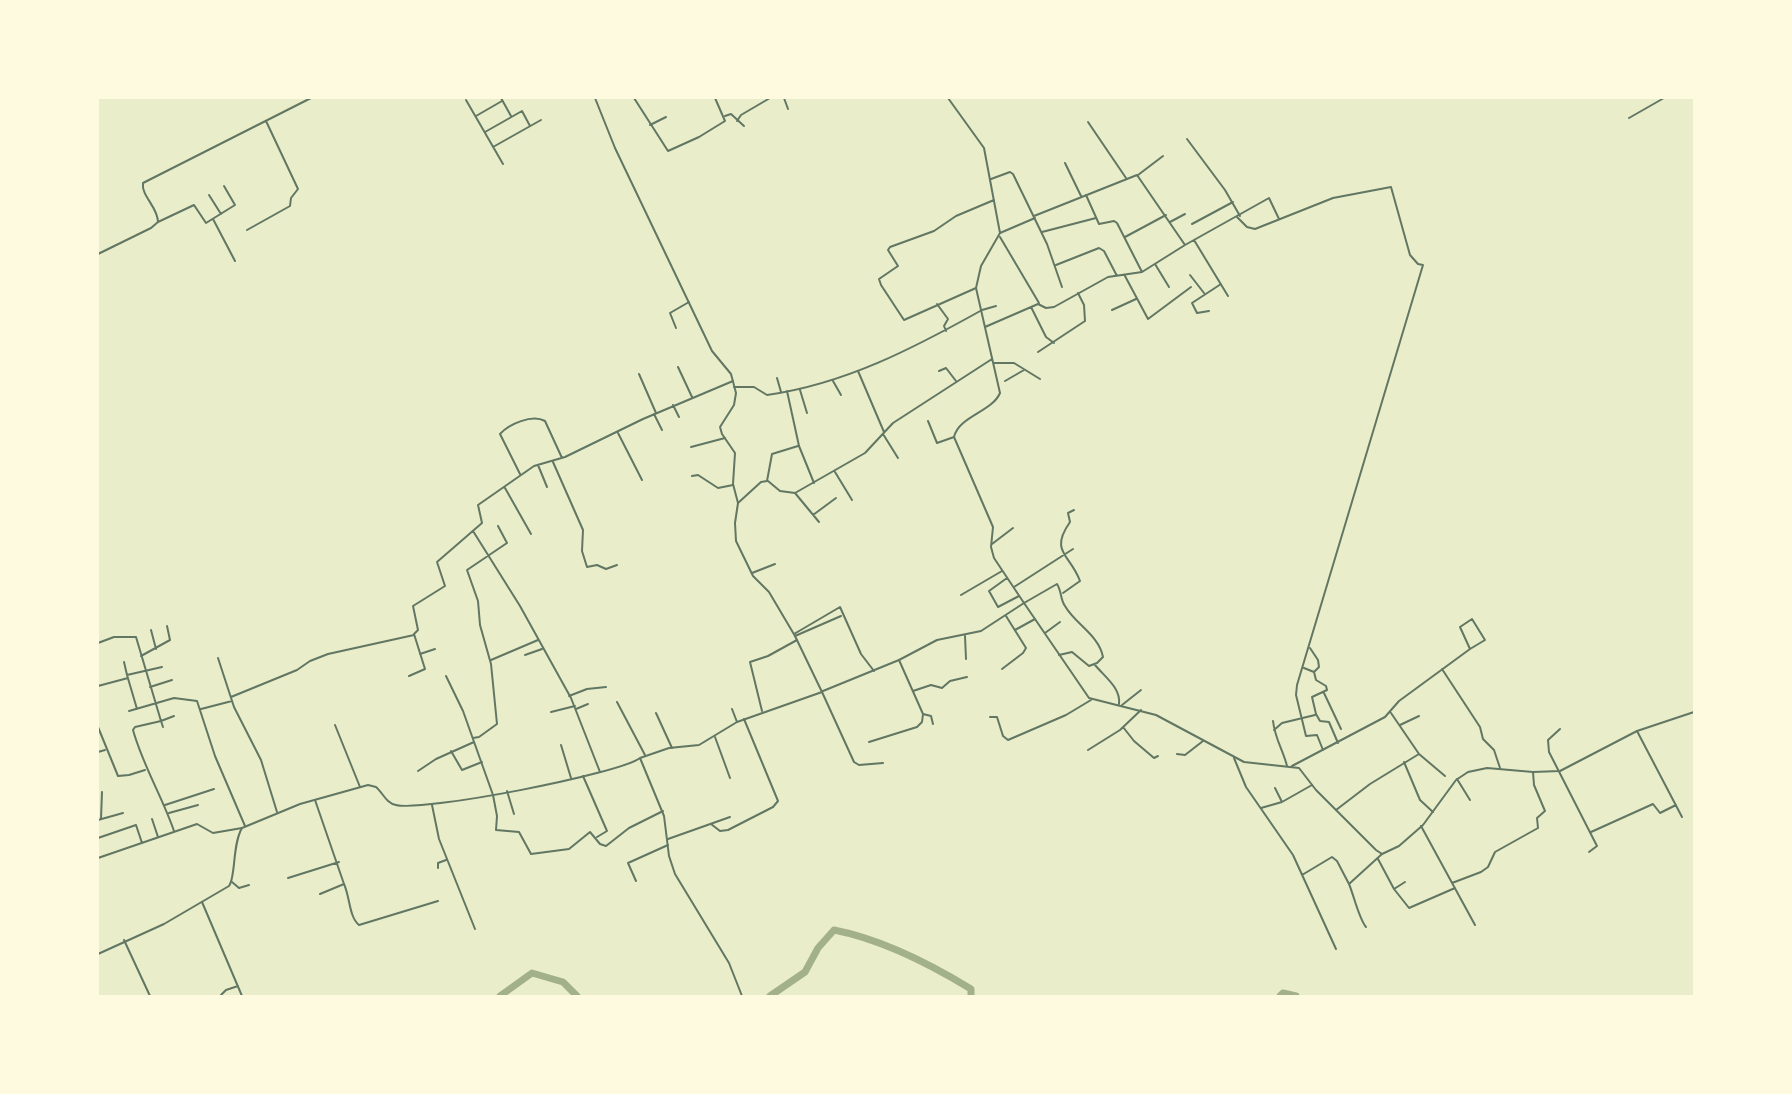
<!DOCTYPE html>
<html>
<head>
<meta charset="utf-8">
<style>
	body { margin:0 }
	#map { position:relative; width:1792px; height:1094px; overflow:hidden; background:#e9edc9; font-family:Lato,sans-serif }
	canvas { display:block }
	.frame { position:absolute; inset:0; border:99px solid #fefae0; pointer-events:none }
</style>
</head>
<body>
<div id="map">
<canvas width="1792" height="1094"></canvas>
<div class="frame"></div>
</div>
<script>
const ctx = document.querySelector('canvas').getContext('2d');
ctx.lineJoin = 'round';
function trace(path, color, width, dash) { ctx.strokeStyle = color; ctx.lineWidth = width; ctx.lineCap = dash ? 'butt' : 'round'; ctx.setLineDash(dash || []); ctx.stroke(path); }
trace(new Path2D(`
	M500 996 532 973 563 982 577 996
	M770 996 805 972 818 948 834 930C881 939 930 964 971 989V996
	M1280 996 1283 993 1296 996`), '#a3b18a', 7);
trace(new Path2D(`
	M501 98 511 116
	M634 98 668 151 699 137 725 121 715 98
	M784 98 788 109
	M948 98 984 148 1000 233 981 266 976 288 1000 393C992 412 959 416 954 437L993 527 991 547 994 558 1024 603 1057 584C1062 592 1060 599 1065 606 1075 624 1099 635 1103 657L1097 663 1089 666 1072 652 1059 655
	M466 100 503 164
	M476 116 502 101
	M725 116 731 114 744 126
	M1629 118 1664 98
	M737 121 741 115 770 98
	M1088 122 1126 178
	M650 125 666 117
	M485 132 522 111 530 126
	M1187 139 1225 190 1240 216
	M493 147 541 120
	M1065 163 1081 196
	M1138 175 1163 156
	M991 179 1010 172 1013 174 1047 244 1062 287
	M209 195 221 214
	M1086 195 1099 224 1114 221 1117 223 1142 272
	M1034 216 1137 175 1185 245
	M1237 217 1247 227 1255 229 1333 198 1391 187 1410 255 1418 264 1423 265 1297 685 1296 695 1306 736 1317 735 1323 750
	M213 219 235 261
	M158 222 194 205 206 223 235 205 224 186
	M1170 222 1185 214
	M1192 224 1233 202
	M247 230 290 206 291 198 298 189 266 121
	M1042 232 1096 218
	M1000 233 1035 218
	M1000 237 1039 303
	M1125 237 1166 215
	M1194 240 1228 296
	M98 254 151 228 158 222C158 207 141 196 143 183L311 98
	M1155 264 1169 287
	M1056 265 1099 248 1104 251 1117 276
	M1190 275 1204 293
	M1125 276 1148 319 1191 287
	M976 288 904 320 881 285 879 279 898 266 888 250 890 247 934 231 956 216 994 200
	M937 304 948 319 944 326 946 331
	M1031 307 1046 337 1054 343
	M1112 310 1136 299
	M1209 311 1197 313 1192 303 1221 284
	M985 327 1038 304 1046 308 1054 307 1108 277 1142 272 1185 245 1269 198 1279 219
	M676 328 670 313 689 302
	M1038 352 1085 321 1084 305 1078 293
	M993 363H1014L1040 379
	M678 367 692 397
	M858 371 884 432
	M939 371 946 368 956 381
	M639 374 656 413
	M777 378 781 392
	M833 381 841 395
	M1005 381 1024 370
	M734 387H754L767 395C845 384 914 348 982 310L996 306
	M800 390 807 413
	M787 391 799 446 814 483
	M673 405 679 417
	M654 414 662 430
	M928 421 937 443 954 437
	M618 433 642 480
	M883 434 898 458
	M691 447 725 438
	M553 462 583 530 582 551 587 567 597 565 606 569 617 565
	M538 465 547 487
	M835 472 852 500
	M520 474 500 434C509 424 532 414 545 421L562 458
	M692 476 698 475 718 488 733 485
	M768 481 780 491 795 493 819 522
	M505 488 531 534
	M795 493 865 453 893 423 992 359
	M738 503 761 482 767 481 772 454 798 446
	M813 515 836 498
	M473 531 520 606 571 698 600 772
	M992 544 1013 528
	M752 573 775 564
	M1007 578 989 591 998 607 1019 596
	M1014 587 1073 549
	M1063 593 1080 581C1070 554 1049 552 1070 522L1068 513 1074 510
	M961 595 1002 571
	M151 630 156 649
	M1015 630 1035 619
	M1045 633 1060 622
	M794 634 840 607 861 654 874 671
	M795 636 841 616
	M965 636 966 659
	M98 643 114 637H136L161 721 135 727 133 730C143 766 162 796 174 831
	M420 654 435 649
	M525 655 542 649
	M141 656 170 640 167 626
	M218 658 234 707 261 760 277 812
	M491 660 538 640
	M124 662 127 675
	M1095 665C1105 677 1121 688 1119 704
	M1304 668 1314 672 1319 667 1318 660 1310 648
	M1002 669 1023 653 1026 648 1006 616
	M1442 669 1480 727 1483 739 1494 750 1500 768
	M1314 672 1316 680 1326 686 1327 690 1312 697 1316 714 1320 721 1329 722 1338 743
	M409 676 425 669 414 634 418 630 413 606 445 586 437 562 482 523 478 505 534 466 565 457 643 419 733 381
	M446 676 463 711 493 795 497 816 496 830 519 832 531 854 569 849 590 832 600 844 606 846 629 828 663 811
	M98 686 128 678
	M150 687 172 680
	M913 691 931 685 942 688 950 681 967 677
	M822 692 854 762 859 765 883 763
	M1324 693 1341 729
	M569 696 587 689 606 687
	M231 697 297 670 310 661 328 654 414 635
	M617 702 645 755
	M1122 705 1141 690
	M137 709 127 675 162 667
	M201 709 232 701
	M576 709 588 704
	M732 709 737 722
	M129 711 174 698 197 701 215 756 245 826
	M762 711 750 662 768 656 797 640
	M551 712 575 706
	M656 713 672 748
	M923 714 931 716 933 724
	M990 717H997L1003 736 1008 740 1066 715 1091 700
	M1273 721C1275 739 1283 750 1287 766
	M335 725 360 787
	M1400 725 1419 716
	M98 727 118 776 129 775 145 770
	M163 727 161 721 174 716
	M1123 727 1134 741 1154 758 1158 756
	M1560 729 1548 740 1549 752 1597 846 1589 852
	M1274 730 1282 723 1315 715
	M1637 731 1682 817
	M715 737 730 778
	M473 738 479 737 497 724 491 664 480 625 478 601 467 570 507 543 498 526
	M869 742 917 727 922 722 923 714 899 660
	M561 745 571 778
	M1088 750 1120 730 1141 710
	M451 751 462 770 482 762
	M98 752 105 750
	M1177 754 1185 755 1203 741
	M1419 754 1445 776
	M1234 758 1246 787 1293 855 1336 949
	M1404 762 1420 800 1433 812
	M1292 766 1385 717 1399 701 1470 649 1460 627 1472 619 1485 640 1470 649
	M418 771 436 759 474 742
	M583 776 607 831 597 837
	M1457 779 1470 800
	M1275 788 1282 802 1312 785
	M507 791 514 814
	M315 800 344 884 320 894
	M165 805 214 789
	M432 805 439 839 475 929
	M1261 808 1282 802
	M1336 810 1370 784 1419 754 1391 713
	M169 813 198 805
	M101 819 102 792
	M152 819 158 837
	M98 820 123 813
	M711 824 720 831 728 830 773 807 778 801 744 719
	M1421 826 1475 925
	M1591 832 1653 804 1660 813 1676 805
	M98 838 136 825 142 843
	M668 839 730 817
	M98 858 197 824 213 833 242 828
	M1378 859 1394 889 1405 882
	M438 868V863L446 860
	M1302 875 1332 857 1337 861 1349 884 1382 854
	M288 878 339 862
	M636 881 628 863 668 845
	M232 882 239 888 249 885
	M1452 883 1481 872 1488 867 1495 852 1538 828 1537 818 1545 811 1534 785 1533 772
	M344 884C350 897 349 917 359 925L438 901
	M1349 884C1354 896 1359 919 1366 927
	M1394 889 1409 908 1455 888
	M202 902 242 996
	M124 940 150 996
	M221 995 226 990 238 986`), '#617663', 2);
trace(new Path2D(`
	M595 98 615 148 712 351 731 374 736 393 734 405 720 427 722 434 735 453 733 484 738 503 735 523 736 541 753 576 769 592 795 636 822 692 737 722 699 745 669 748 640 758 664 816 669 856 675 874 729 963 742 996
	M823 691 899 660 937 640 981 631 1024 603 1089 698 1156 715 1244 762 1299 768 1316 790 1376 850 1382 854 1399 846 1423 825 1456 780 1468 772 1487 768 1533 772 1560 771 1637 731 1694 712
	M98 954 164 924 229 886C236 877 232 845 242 828L300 804 368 785 376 787C383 793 386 803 396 805 423 812 619 774 640 758`), '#617663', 2);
</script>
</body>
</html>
